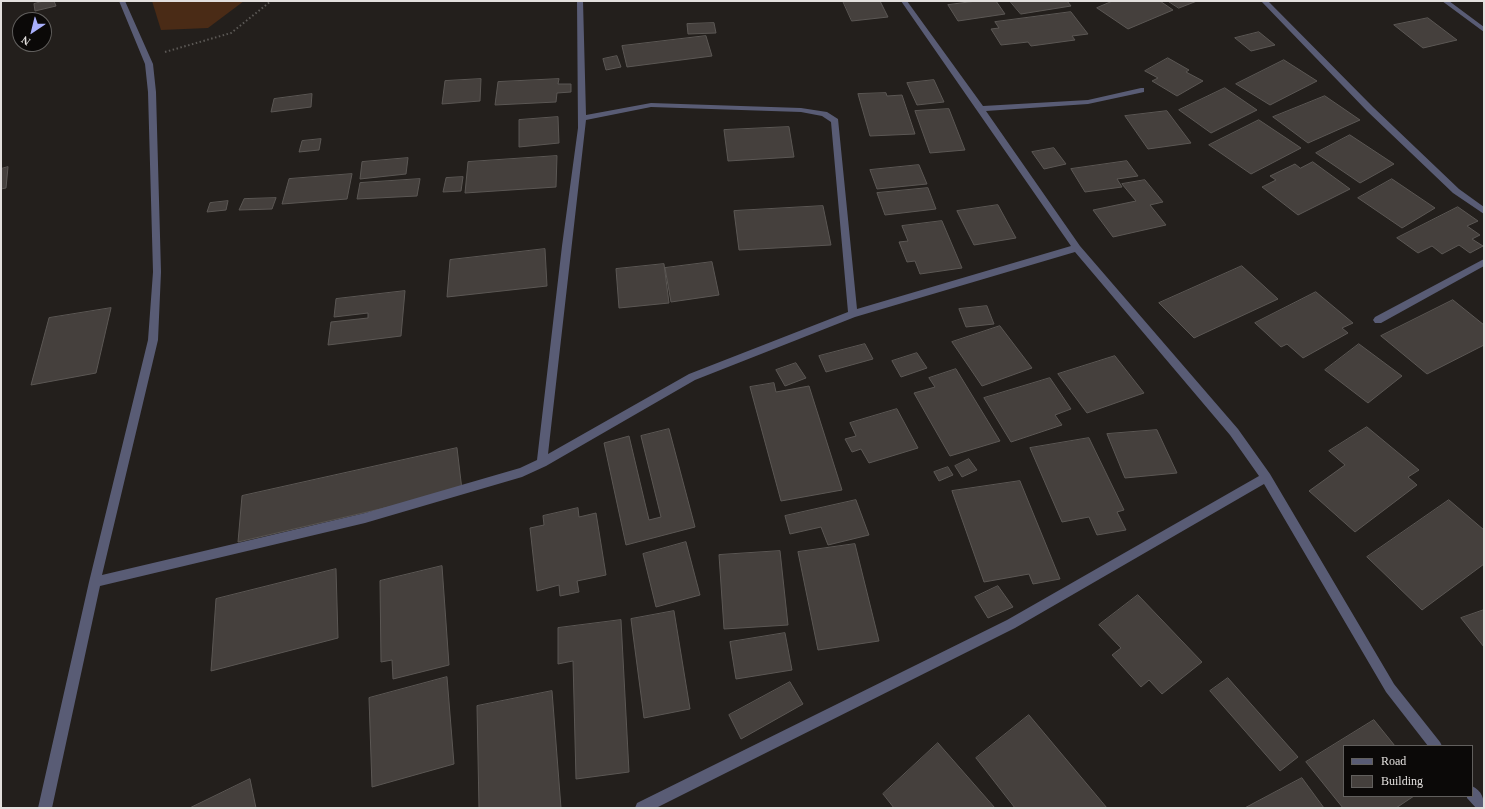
<!DOCTYPE html>
<html>
<head>
<meta charset="utf-8">
<style>
	body { margin:0 }
	#map { position:relative; width:1485px; height:809px; overflow:hidden; background:#231f1c; font-family:"Times New Roman",serif }
	canvas { display:block }
	.frame { position:absolute; inset:0; border:2px solid #e2dfdd; pointer-events:none }
	.legend { position:absolute; left:1343px; top:745px; width:130px; height:52px; box-sizing:border-box; background:#0b0908; border:1px solid #615f5d; margin:0; padding:5px 7px; list-style:none; font-size:12px; color:#e2dfdd }
	.legend li { display:flex; align-items:center; gap:8px; height:20px }
	.legend b { width:20px; border:1px solid #615f5d }
	.north { position:absolute; left:12px; top:12px; width:40px; height:40px; box-sizing:border-box; background:#0b0908; border:1px solid #615f5d; border-radius:50%; rotate:215deg; font-size:11px; font-weight:700; line-height:16px; text-align:center; color:#e2dfdd }
	.north::after { content:''; display:block; margin:auto; width:14px; height:18px; background:#a9b0fc; clip-path:polygon(50% 0,100% 100%,50% 72%,0 100%) }
</style>
</head>
<body>
<div id="map">
<canvas width="1485" height="809"></canvas>
<div class="frame"></div>
<ul class="legend">
<li><b style="height:5px;background:#595c75"></b>Road</li>
<li><b style="height:11px;background:#45403d"></b>Building</li>
</ul>
<div class="north">N</div>
</div>
<script>
const ctx = document.querySelector('canvas').getContext('2d');
ctx.lineJoin = 'round';
function paint(path, color) { ctx.fillStyle = color; ctx.fill(path, 'evenodd'); }
function trace(path, color, width, dash) { ctx.strokeStyle = color; ctx.lineWidth = width; ctx.lineCap = dash ? 'butt' : 'round'; ctx.setLineDash(dash || []); ctx.stroke(path); }
paint(new Path2D(`
	M152 1H244L208 28 161 30Z`), '#4a2b16');
const building = new Path2D(`
	M44 1H54L56 6 35 11 34 4Z
	M843 1H880L888 17 852 21Z
	M977 1H996L1005 14 958 21 948 5Z
	M1010 1H1067L1071 6 1021 14Z
	M1113 1H1160L1173 10 1128 29 1097 8Z
	M1168 1H1197L1179 8Z
	M1071 12 1088 34 1072 36 1075 40 1031 46 1028 42 1001 45 991 29 999 28 995 22Z
	M1428 18 1457 40 1423 48 1394 25Z
	M714 23 716 33 688 34 687 24Z
	M1259 32 1275 45 1251 51 1235 38Z
	M706 36 712 56 627 67 622 46Z
	M617 56 621 67 606 70 603 59Z
	M1168 58 1189 70 1186 72 1203 81 1177 96 1152 81 1158 78 1145 71Z
	M1284 60 1317 81 1270 105 1236 84Z
	M481 79 480 101 442 104 445 81Z
	M559 79 558 84H571V92L557 93 556 102 495 105 498 82Z
	M934 80 944 102 917 105 907 83Z
	M1225 88 1257 110 1211 133 1179 110Z
	M886 93 887 96 902 95 915 134 870 136 858 94Z
	M312 94 311 107 271 112 274 99Z
	M1325 96 1360 120 1308 143 1273 117Z
	M949 109 965 150 930 153 915 111Z
	M1167 111 1191 143 1148 149 1125 116Z
	M558 117 559 143 519 147V120Z
	M1259 120 1301 148 1251 174 1209 145Z
	M789 127 794 157 728 161 724 130Z
	M1350 135 1394 164 1360 183 1316 153Z
	M321 139 319 150 299 152 302 141Z
	M1054 148 1066 164 1044 169 1032 152Z
	M557 156 556 187 465 193 468 162Z
	M408 158 406 174 360 179 362 162Z
	M1127 161 1138 176 1117 179 1122 187 1085 192 1071 169Z
	M1313 162 1350 189 1298 215 1262 187 1276 180 1270 176 1295 164 1300 168Z
	M919 165 927 184 877 189 870 170Z
	M8 167 6 188 1 189V169Z
	M352 174 347 199 282 204 289 179Z
	M463 177 461 191 443 192 446 178Z
	M420 179 417 196 357 199 360 183Z
	M1392 179 1435 208 1402 228 1358 198Z
	M1145 180 1163 202 1150 205 1166 225 1113 237 1093 210 1136 201 1122 184Z
	M928 188 936 209 885 215 877 193Z
	M276 198 272 209 239 210 244 199Z
	M228 201 226 210 207 212 210 203Z
	M998 205 1016 238 974 245 957 211Z
	M823 206 831 245 739 250 734 211Z
	M1458 207 1478 221 1467 226 1480 235 1472 239 1483 246 1470 253 1459 245 1442 254 1432 246 1418 253 1397 238Z
	M942 221 962 268 920 274 915 261 907 262 899 242 908 241 902 226Z
	M545 249 547 286 447 297 450 260Z
	M712 262 719 295 671 302 665 268Z
	M664 264 669 303 619 308 616 269Z
	M1242 266 1278 299 1194 338 1159 303Z
	M405 291 401 336 328 345 331 322 368 318V313L334 317 336 299Z
	M1316 292 1353 323 1342 328 1348 333 1303 358 1287 344 1281 347 1255 323Z
	M1453 300 1484 325V345L1427 374 1381 336Z
	M987 306 994 324 966 327 959 309Z
	M111 308 96 373 31 385 49 318Z
	M1000 326 1032 368 982 386 952 342Z
	M865 344 873 359 826 372 819 356Z
	M1359 344 1402 376 1368 403 1325 370Z
	M917 353 927 368 901 377 892 361Z
	M1115 356 1144 393 1087 413 1058 374Z
	M796 363 806 378 785 386 776 370Z
	M956 369 1000 441 950 456 914 393 935 387 929 378Z
	M1050 378 1071 409 1055 415 1062 425 1011 442 984 398Z
	M774 383 776 392 809 386 842 490 781 501 750 387Z
	M897 409 918 448 869 463 861 449 852 452 845 439 856 436 850 423Z
	M1367 427 1419 470 1408 477 1417 485 1355 532 1309 491 1345 465 1329 451Z
	M669 429 695 527 626 545 604 443 629 436 649 520 661 517 641 436Z
	M1157 430 1177 473 1125 478 1107 434Z
	M1089 438 1124 510 1117 512 1126 530 1097 535 1089 517 1062 522 1030 448Z
	M457 448 462 490 238 542 242 496Z
	M969 459 977 470 962 477 955 466Z
	M948 467 953 475 939 481 934 472Z
	M1020 481 1060 579 1033 584 1029 574 984 582 952 491Z
	M856 500 869 535 828 545 821 527 790 534 785 516Z
	M1449 500 1484 530V564L1422 610 1367 557Z
	M578 508 579 517 596 513 606 575 577 581 579 592 560 596 559 585 537 591 530 528 544 525 543 516Z
	M686 542 700 595 656 607 643 554Z
	M855 544 879 641 818 650 798 552Z
	M780 551 788 625 724 629 719 555Z
	M442 566 449 665 393 679 392 660 381 662 380 581Z
	M336 569 338 638 211 671 216 599Z
	M998 586 1013 607 988 618 975 597Z
	M1138 595 1202 662 1162 694 1149 680 1141 687 1112 655 1121 648 1099 625Z
	M1484 610V647L1461 618Z
	M674 611 690 709 644 718 631 619Z
	M621 620 629 772 576 779 573 661 558 664V628Z
	M785 633 792 670 736 679 730 642Z
	M447 677 454 764 372 787 369 698Z
	M1228 678 1298 757 1280 771 1210 691Z
	M790 682 803 704 741 739 729 715Z
	M552 691 561 808H479L477 706Z
	M1029 715 1107 808H1015L976 758Z
	M1374 720 1395 746H1344V796H1414L1396 808H1343L1306 762Z
	M938 743 995 808H894L883 794Z
	M1302 778 1324 808H1245Z
	M250 779 256 808H190Z`);
paint(building, '#45403d');
trace(building, '#5b5754', 1);
trace(new Path2D(`
	M165 52 231 33 271 1`), '#5c5956', 2, [1.5, 2.5]);
paint(new Path2D(`
	M119 1H125L153 64 156 92 161 272 158 340 102 575 365 513 520 468 537 460 562 246 578 128 577 1H583L586 115 651 103 801 108 827 112 838 119 857 309 1071 246 901 1H907L983 106 1088 100 1141 88H1144V92L1088 104 986 111 1080 246 1238 429 1270 474 1394 684 1440 742 1442 746H1428L1386 692 1264 484 1015 628 656 808H635L637 803 1007 620 1259 476 1230 435 1075 252 855 317 695 380 546 466 522 477 365 523 100 586 52 808H38L89 582 148 340 153 272 148 92 145 64ZM651 107 801 112 822 116 831 122 848 312 689 374 548 454 586 120Z
	M1261 1H1268L1373 107 1459 189 1484 207V214L1453 193 1367 111Z
	M1442 1H1449L1484 27V32Z
	M1484 259V266L1381 323H1375L1373 320 1375 317Z
	M1472 786C1482 791 1484 798 1484 808H1476L1467 798V796H1472Z`), '#595c75');
</script>
</body>
</html>
